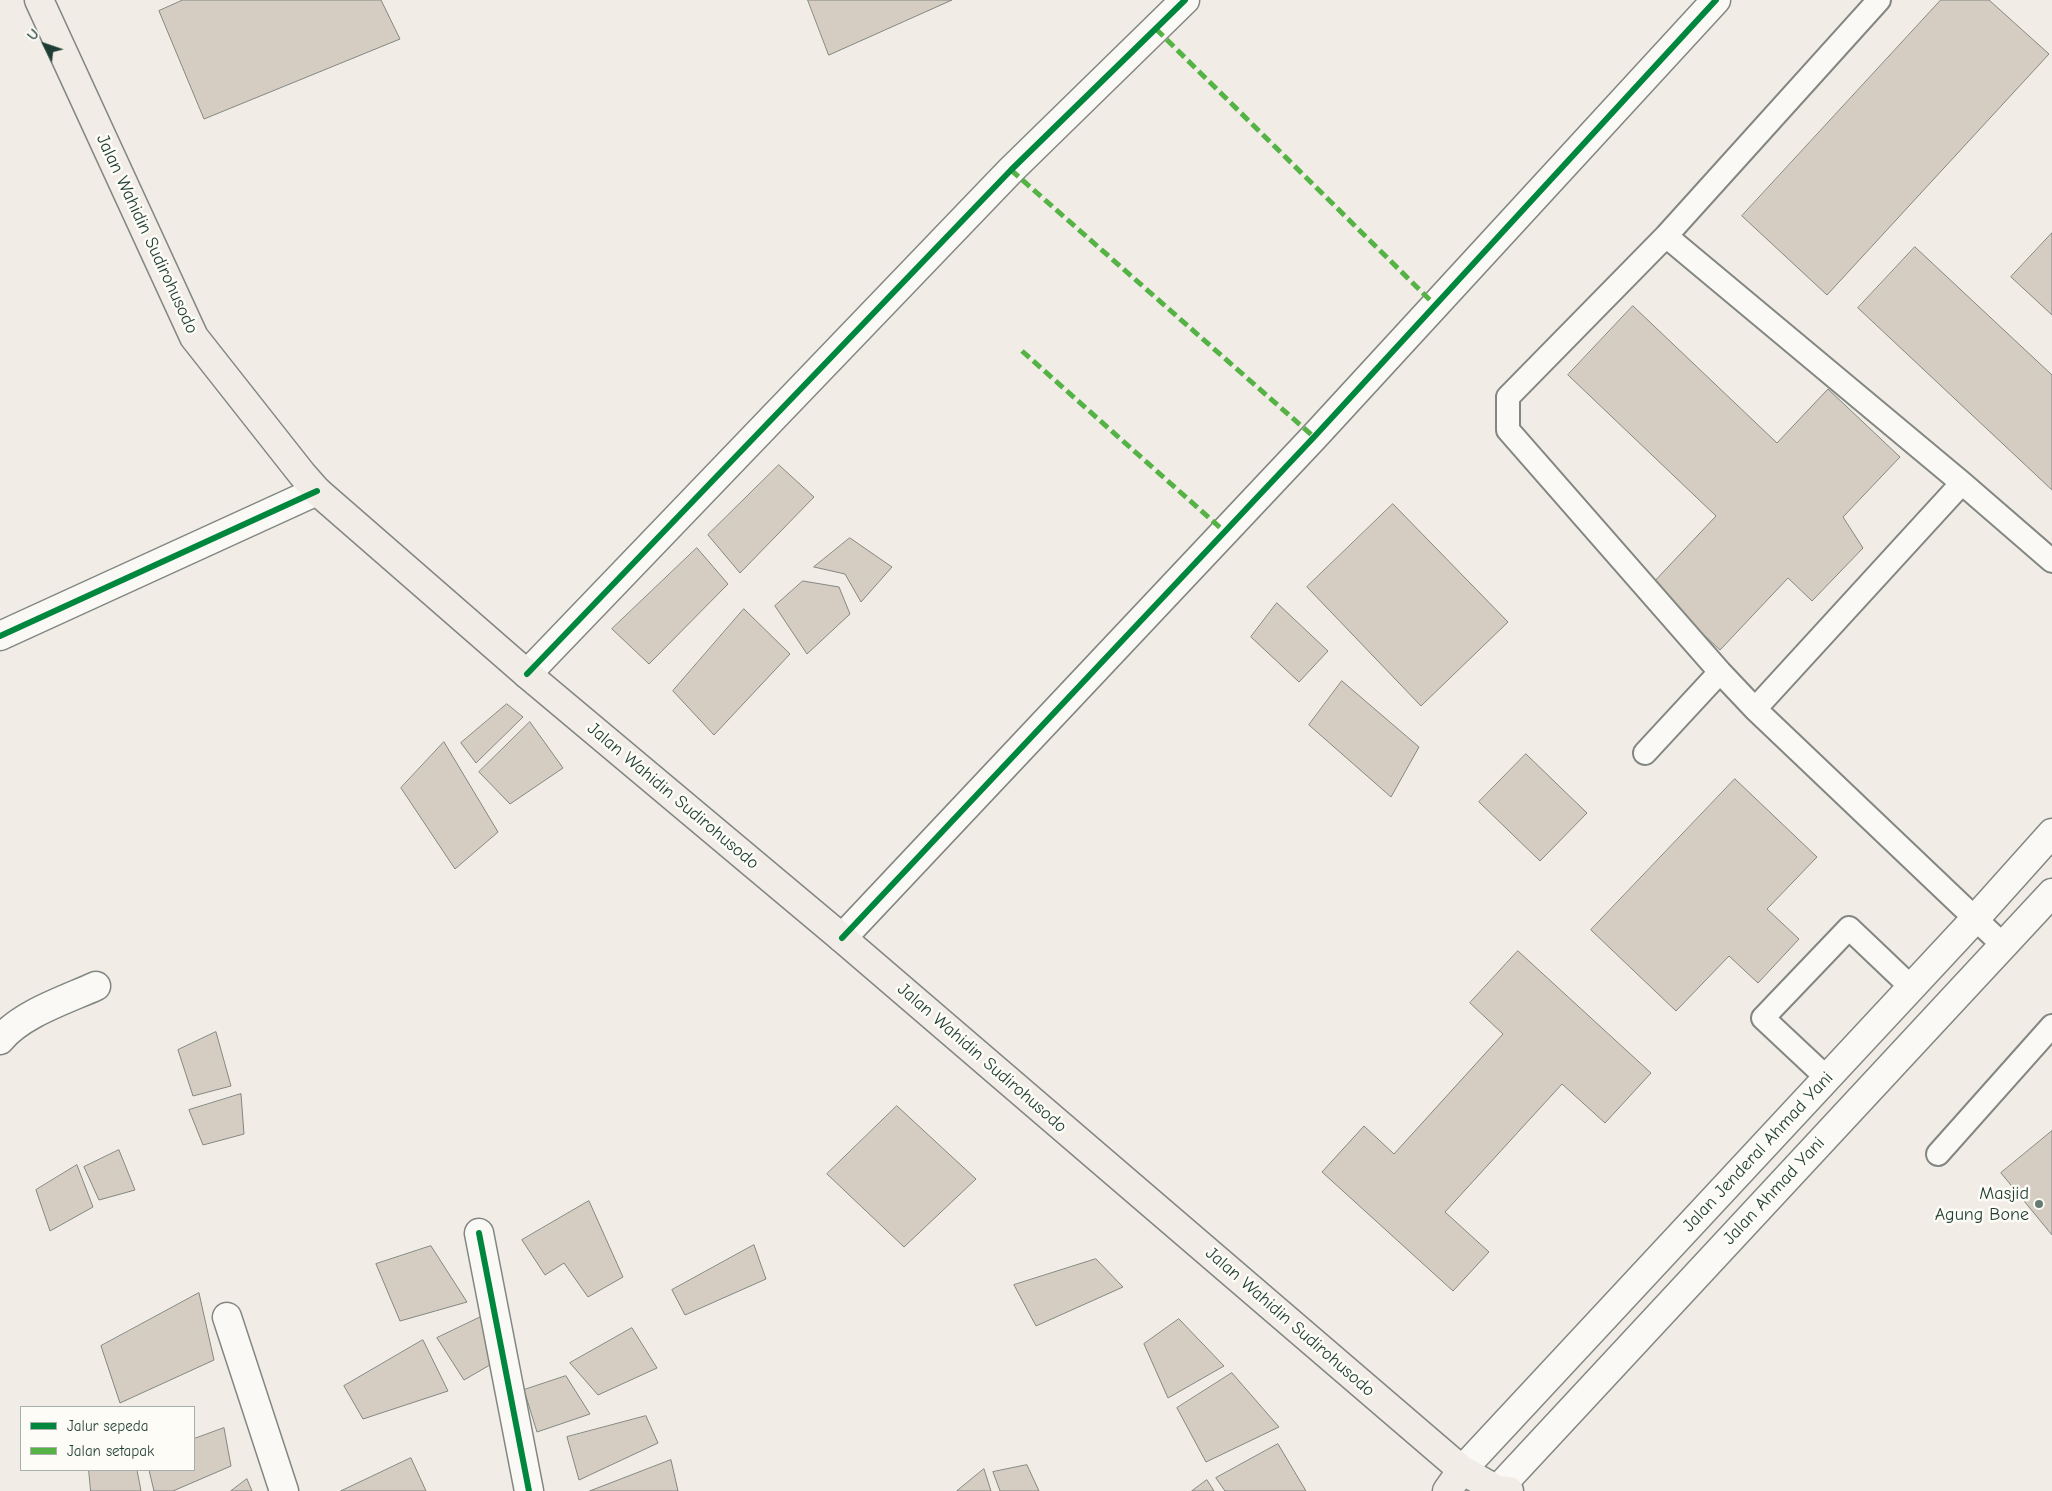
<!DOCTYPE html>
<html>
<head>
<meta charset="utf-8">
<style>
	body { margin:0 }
	#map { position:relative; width:2052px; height:1491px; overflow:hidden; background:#f1ede6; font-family:"Comic Neue",sans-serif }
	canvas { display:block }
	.legend { position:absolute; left:20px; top:1406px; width:175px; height:65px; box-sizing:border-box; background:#fdfcf7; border:1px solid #a4b0a9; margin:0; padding:6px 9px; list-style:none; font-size:15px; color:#1f3d34 }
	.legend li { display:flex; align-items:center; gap:10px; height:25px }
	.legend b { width:25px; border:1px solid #a4b0a9 }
	.north { position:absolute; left:20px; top:20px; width:50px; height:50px; -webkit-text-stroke:4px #fdfcf7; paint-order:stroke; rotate:311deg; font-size:14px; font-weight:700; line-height:20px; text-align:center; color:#1f3d34 }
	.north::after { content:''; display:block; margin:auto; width:18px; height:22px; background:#1f3d34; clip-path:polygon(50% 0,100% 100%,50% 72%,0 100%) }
</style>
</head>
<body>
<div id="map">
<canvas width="2052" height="1491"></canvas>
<ul class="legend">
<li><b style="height:6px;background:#00873e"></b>Jalur sepeda</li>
<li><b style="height:6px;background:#55b346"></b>Jalan setapak</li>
</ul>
<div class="north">U</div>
</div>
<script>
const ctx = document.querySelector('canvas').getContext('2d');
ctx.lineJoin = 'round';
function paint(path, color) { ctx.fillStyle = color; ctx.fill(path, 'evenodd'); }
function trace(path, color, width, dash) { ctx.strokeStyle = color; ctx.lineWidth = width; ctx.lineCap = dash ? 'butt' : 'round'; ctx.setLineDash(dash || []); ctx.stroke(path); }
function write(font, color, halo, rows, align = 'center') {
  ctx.font = font + ' "Comic Neue",sans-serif'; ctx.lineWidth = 5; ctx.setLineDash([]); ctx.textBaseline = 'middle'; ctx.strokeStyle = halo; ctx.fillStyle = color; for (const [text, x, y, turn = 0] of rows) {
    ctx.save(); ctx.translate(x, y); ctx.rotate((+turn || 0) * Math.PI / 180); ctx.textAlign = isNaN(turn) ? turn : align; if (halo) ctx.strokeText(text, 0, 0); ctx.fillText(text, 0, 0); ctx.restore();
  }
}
const building = new Path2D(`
	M183 0H381L400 39 204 119 159 11Z
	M808 0H952L829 55Z
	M1941 0H1989L2049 54 1827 295 1742 216Z
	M2052 233V315L2011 277Z
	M1915 247 2052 375V490L1858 308Z
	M1633 306 1777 443 1828 389 1900 457 1843 517 1863 548 1812 601 1788 578 1720 650 1651 585 1716 516 1568 375Z
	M779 465 814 497 740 573 708 535Z
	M1393 504 1508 622 1421 706 1307 587Z
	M850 538 892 567 861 602 845 574 814 567Z
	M697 548 728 584 649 664 612 629Z
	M803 581 839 587 850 614 807 654 775 606Z
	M1277 603 1328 651 1299 682 1251 637Z
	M744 609 790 654 714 735 673 691Z
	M1342 681 1419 747 1391 797 1309 725Z
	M507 704 523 717 476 763 461 743Z
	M530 722 563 768 510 804 479 772Z
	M444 742 498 832 455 869 401 788Z
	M1526 754 1587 813 1540 861 1479 802Z
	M1735 779 1817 857 1767 909 1799 939 1758 983 1729 956 1676 1011 1591 930Z
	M1518 951 1651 1073 1605 1123 1562 1084 1445 1212 1489 1252 1453 1291 1322 1172 1364 1126 1394 1154 1503 1034 1470 1003Z
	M216 1032 231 1086 193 1096 178 1050Z
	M241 1094 244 1134 203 1145 189 1110Z
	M897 1106 976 1179 904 1247 827 1174Z
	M2052 1131V1235L2001 1173Z
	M119 1150 135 1190 99 1200 84 1167Z
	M77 1165 93 1207 50 1231 36 1190Z
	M589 1201 623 1277 588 1297 564 1263 545 1275 522 1240Z
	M754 1245 766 1279 685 1315 672 1290Z
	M431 1246 467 1302 400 1321 376 1264Z
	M1096 1259 1123 1287 1036 1326 1014 1285Z
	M199 1293 214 1360 120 1403 101 1346Z
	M485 1315 495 1362 464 1380 437 1338Z
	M1179 1319 1224 1366 1168 1398 1144 1344Z
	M632 1328 657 1368 598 1395 570 1363Z
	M423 1340 448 1391 363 1419 344 1386Z
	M1232 1373 1279 1427 1206 1462 1177 1408Z
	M566 1376 590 1414 537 1432 524 1390Z
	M646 1416 658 1443 579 1480 567 1437Z
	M224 1428 231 1466 173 1491H154L149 1470H194V1439Z
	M1278 1444 1306 1491H1225L1216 1478Z
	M411 1458 426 1491H341Z
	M671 1460 678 1491H590Z
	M1027 1465 1039 1491H1000L993 1472Z
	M984 1469 991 1491H957Z
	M89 1470H137L141 1491H91Z
	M247 1479 252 1491H231Z
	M1207 1480 1214 1491H1192Z`);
paint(building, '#d5cdc1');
trace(building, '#838782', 1);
const service = new Path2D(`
	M1879 0 1666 236 1508 397V430L1720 672 1755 709 2003 945
	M1666 236 1962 483 2052 561
	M1755 709 1962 483
	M1645 753 1720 672
	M1827 1078 1763 1018 1849 928 1911 987
	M1938 1154 2052 1026`);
const minor = new Path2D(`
	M0 636 317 491
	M527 674 1011 170 1185 0
	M842 938 1314 437 1716 0
	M0 1040C21 1014 65 1000 96 986
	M479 1233 529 1491
	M227 1317 284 1491`);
const secondary = new Path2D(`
	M1462 1470 1975 919 2052 833
	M1497 1490 2052 893`);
const trunk = new Path2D(`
	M39 0 194 337 302 474 317 491 527 674 842 938 1462 1470 1497 1490 1509 1491
	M1447 1491 1462 1470`);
trace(service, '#838782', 26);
trace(minor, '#838782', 31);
trace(secondary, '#838782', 31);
trace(trunk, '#838782', 31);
trace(service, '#faf9f6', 22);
trace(minor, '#faf9f6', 28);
trace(secondary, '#faf9f6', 28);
trace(trunk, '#f1ece5', 28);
trace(new Path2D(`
	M1156 29 1435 305
	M1011 170 1314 437
	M1022 351 1225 532`), '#55b346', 5, [10, 5]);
trace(new Path2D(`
	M0 636 317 491
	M527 674 1011 170 1185 0
	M842 938 1314 437 1716 0
	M479 1233 529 1491`), '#00873e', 6);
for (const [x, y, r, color] of [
	[2039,1204,5,"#687b72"]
]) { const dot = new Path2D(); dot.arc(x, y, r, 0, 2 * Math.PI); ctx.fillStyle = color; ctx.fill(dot); trace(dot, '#fdfcf7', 2); }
write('18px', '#1f3d34', '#fdfcf7', [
	["Jalan Wahidin Sudirohusodo",147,234,65],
	["Jalan Wahidin Sudirohusodo",673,796,40],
	["Jalan Wahidin Sudirohusodo",982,1058,41],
	["Jalan Jenderal Ahmad Yani",1758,1152,-47],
	["Jalan Ahmad Yani",1774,1191,-47],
	["Jalan Wahidin Sudirohusodo",1290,1322,41]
]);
write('18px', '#1f3d34', '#fdfcf7', [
	["Masjid",2029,1194],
	["Agung Bone",2029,1215]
], 'right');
</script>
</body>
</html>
